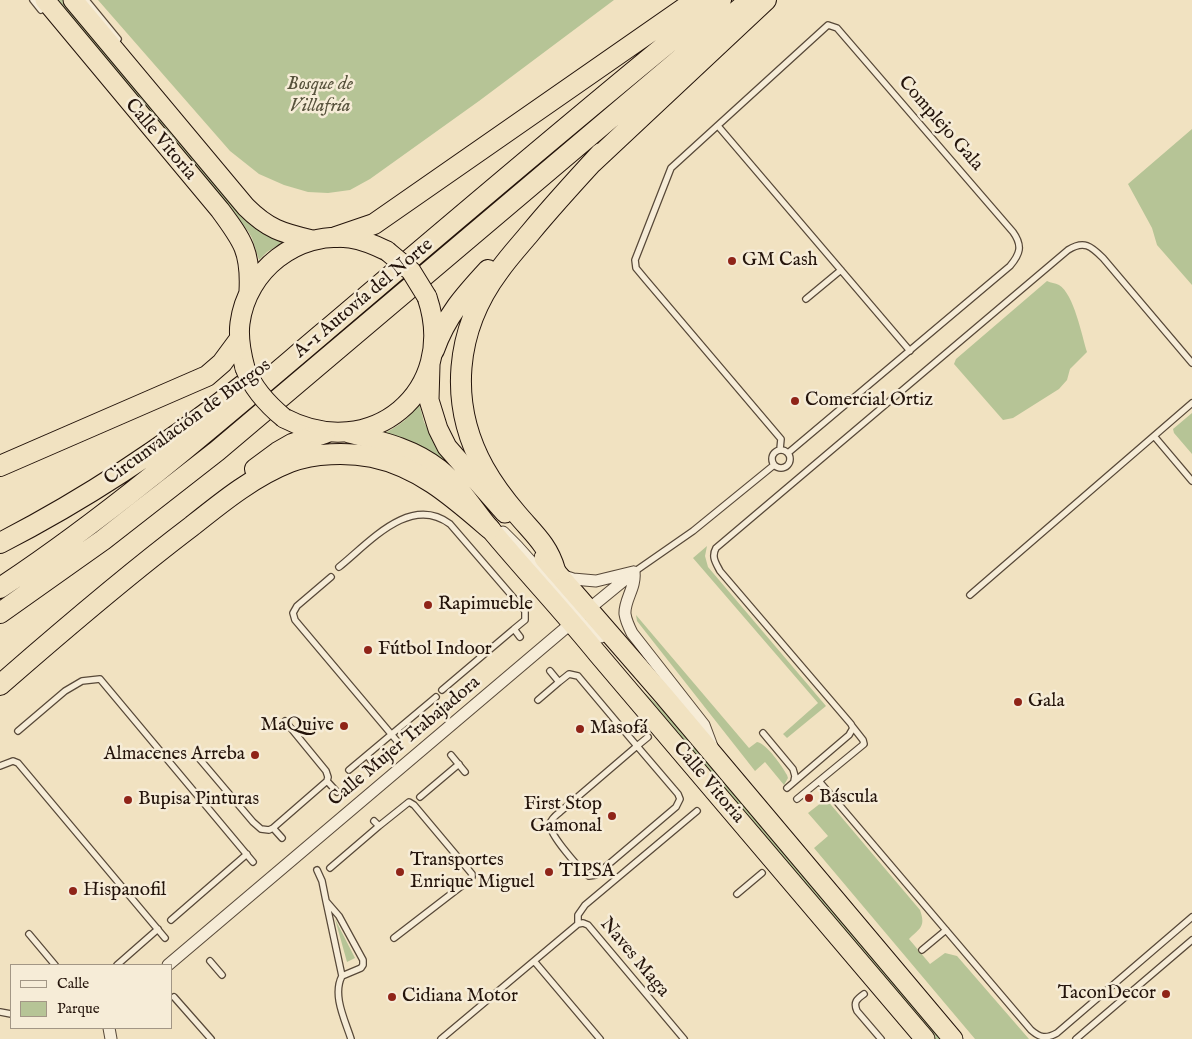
<!DOCTYPE html>
<html>
<head>
<meta charset="utf-8">
<style>
	body { margin:0 }
	#map { position:relative; width:1192px; height:1039px; overflow:hidden; background:#f1e2c1; font-family:"IM FELL English",serif }
	canvas { display:block }
	.legend { position:absolute; left:10px; top:964px; width:162px; height:65px; box-sizing:border-box; background:#f6ecd7; border:1px solid #a29685; margin:0; padding:6px 9px; list-style:none; font-size:15px; color:#24140b }
	.legend li { display:flex; align-items:center; gap:10px; height:25px }
	.legend b { width:25px; border:1px solid #a29685 }
</style>
</head>
<body>
<div id="map">
<canvas width="1192" height="1039"></canvas>
<ul class="legend">
<li><b style="height:6px;background:#f6ecd7"></b>Calle</li>
<li><b style="height:14px;background:#b6c496"></b>Parque</li>
</ul>
</div>
<script>
const ctx = document.querySelector('canvas').getContext('2d');
ctx.lineJoin = 'round';
function paint(path, color) { ctx.fillStyle = color; ctx.fill(path, 'evenodd'); }
function trace(path, color, width, dash) { ctx.strokeStyle = color; ctx.lineWidth = width; ctx.lineCap = dash ? 'butt' : 'round'; ctx.setLineDash(dash || []); ctx.stroke(path); }
function write(font, color, halo, rows, align = 'center') {
  ctx.font = font + ' "IM FELL English",serif'; ctx.lineWidth = 5; ctx.setLineDash([]); ctx.textBaseline = 'middle'; ctx.strokeStyle = halo; ctx.fillStyle = color; for (const [text, x, y, turn = 0] of rows) {
    ctx.save(); ctx.translate(x, y); ctx.rotate((+turn || 0) * Math.PI / 180); ctx.textAlign = isNaN(turn) ? turn : align; if (halo) ctx.strokeText(text, 0, 0); ctx.fillText(text, 0, 0); ctx.restore();
  }
}
paint(new Path2D(`
	M54 0H63L252 224 264 234 282 243 267 252 259 260 252 238 248 231Z
	M98 0H614L479 101 370 179 350 190 328 193 308 192 284 185 259 174 230 151Z
	M1192 129V285L1157 245 1152 228 1128 184Z
	M1047 281C1051 283 1055 283 1059 285 1074 294 1082 336 1087 352L1070 369 1067 380 1059 389 1013 418 1003 420 954 364 956 359Z
	M419 403 424 422 437 447 502 520 465 488 383 434C400 425 409 419 419 403Z
	M1192 413V454L1174 433 1173 429Z
	M707 546 705 556 708 567 826 706 787 738 783 734 818 703 693 558Z
	M636 615 749 748 757 742C767 744 782 766 787 775L788 778 784 785 765 762 755 771 637 621Z
	M633 682 674 720 942 1039H934Z
	M826 799 920 910C926 927 920 928 909 939L930 964 945 953 957 956 1029 1039H975L814 848 828 836 808 813Z
	M335 919 355 958 347 962Z`), '#b6c496');
const service = new Path2D(`
	M33 0 41 10
	M86 0 118 39
	M718 126 910 351
	M806 299 841 270
	M1154 436 1192 481
	M780 449 781 439 646 280 636 268 635 260 671 168 828 25 837 28 1013 232C1023 246 1020 254 1010 266L788 453
	M772 459a9 9 0 1 1 18 0a9 9 0 1 1-18 0Z
	M339 567C369 543 410 494 450 524L525 611V620L514 629 520 637
	M634 572 693 531 774 465
	M331 577 297 606 293 613 295 620 397 741
	M970 595 1192 403
	M550 671 559 682 569 674 578 676 631 739 637 746 678 794 680 799 676 807 596 875 589 876C581 871 548 833 550 824 551 819 556 815 560 812L637 746 648 737
	M442 690 514 629
	M538 700 559 682
	M285 721 326 771 328 777 327 781
	M18 731 65 691 82 681 100 679 253 862
	M763 733 793 769 795 776 794 781
	M367 755 372 762
	M451 755 465 772
	M197 756 253 822 261 829 269 830 273 828
	M0 766 13 761 18 763 165 938
	M349 770 436 697
	M819 781 1031 1030C1040 1038 1046 1039 1057 1033L1192 917
	M787 788 849 735 853 728 851 724 720 571C716 563 711 557 716 548L1068 250C1084 240 1091 246 1103 258L1192 363
	M420 797 459 764
	M797 799 864 744 863 740 852 726
	M379 826 409 802 414 805 472 874V877L468 881 394 938
	M282 838 273 828 327 781 337 792
	M330 868 379 826 374 821
	M317 870 322 881 326 901 339 916 363 960V965L361 968 342 976 326 901
	M737 894 762 873
	M171 920 247 854
	M578 924V915L585 905 697 811
	M29 934 55 965
	M922 950 946 930
	M210 961 222 975
	M534 961 600 1039
	M117 965 158 929
	M342 976C332 995 345 1020 351 1039
	M864 994C857 999 853 1002 857 1011L881 1039
	M174 997 211 1039
	M0 1012 11 1014
	M441 1039 578 924 583 923 588 925 684 1039
	M1076 1039 1192 940`);
const minor = new Path2D(`
	M503 532 517 546 567 602C575 609 579 610 590 609
	M634 572C636 588 624 600 625 614 626 621 629 627 632 633L704 725 713 749
	M561 575 573 579 596 581 633 572
	M572 623C586 624 592 626 601 637
	M168 965 562 631 634 572
	M109 1028 111 1039`);
const trunk = new Path2D(`
	M45 0 220 210C243 241 251 252 249 291
	M73 0 246 207C268 229 282 233 312 240
	M430 365 429 400 438 429 447 447 505 513
	M245 368C241 353 238 338 240 323 247 270 297 231 350 238 363 240 375 245 387 251
	M284 418C371 464 459 391 427 297
	M349 433C380 441 413 448 439 469 460 486 474 510 491 530 526 572 563 611 597 653 706 782 815 911 925 1039
	M544 558 664 696 953 1039`);
const motorway = new Path2D(`
	M592 163 766 0
	M336 237 374 224 696 0
	M434 350C446 316 464 296 488 270
	M0 466 207 376 222 363 239 340
	M255 469 278 452 292 444 325 433
	M0 543C86 499 167 445 243 385
	M555 570C548 545 533 533 517 514 504 499 493 484 484 468 448 403 455 330 499 271 508 258 520 245 530 233 553 205 577 179 601 153
	M0 588C115 512 218 422 323 333 455 221 587 108 721 0
	M0 613 103 540 217 451 750 0
	M0 685C63 630 126 576 192 526 222 502 254 476 290 462 314 453 347 452 372 457 420 467 454 498 490 529`);
trace(service, '#574838', 8);
trace(minor, '#574838', 13);
trace(trunk, '#24140b', 21);
trace(motorway, '#24140b', 22);
trace(service, '#f6ecd7', 5.5);
trace(minor, '#f6ecd7', 11);
trace(trunk, '#f1e2c1', 19);
trace(motorway, '#f1e2c1', 20);
const trunkBridge = new Path2D(`
	M387 251 411 271 427 297
	M245 368C253 389 267 404 284 418`);
trace(trunkBridge, '#24140b', 21, []);
trace(trunkBridge, '#f1e2c1', 19);
for (const [x, y, r, color] of [
	[732,261,5,"#8f2418"],
	[795,401,5,"#8f2418"],
	[428,605,5,"#8f2418"],
	[368,650,5,"#8f2418"],
	[1018,702,5,"#8f2418"],
	[344,726,5,"#8f2418"],
	[580,729,5,"#8f2418"],
	[255,755,5,"#8f2418"],
	[809,798,5,"#8f2418"],
	[128,800,5,"#8f2418"],
	[612,816,5,"#8f2418"],
	[400,872,5,"#8f2418"],
	[549,872,5,"#8f2418"],
	[73,891,5,"#8f2418"],
	[1166,994,5,"#8f2418"],
	[392,997,5,"#8f2418"]
]) { const dot = new Path2D(); dot.arc(x, y, r, 0, 2 * Math.PI); ctx.fillStyle = color; ctx.fill(dot); trace(dot, '#f6ecd7', 2); }
write('italic 19px', '#57523c', '#f6ecd7', [
	["Bosque de",320,85],
	["Villafría",320,107]
]);
write('19px', '#24140b', '#f6ecd7', [
	["Complejo Gala",940,124,49],
	["Calle Vitoria",160,140,50],
	["A-1 Autovía del Norte",364,299,-40],
	["Circunvalación de Burgos",188,423,-36],
	["Calle Mujer Trabajadora",405,742,-40],
	["Calle Vitoria",708,783,50],
	["Naves Maga",634,958,50]
]);
write('19px', '#24140b', '#f6ecd7', [
	["GM Cash",742,261],
	["Comercial Ortiz",805,401],
	["Rapimueble",438,605],
	["Fútbol Indoor",378,650],
	["Gala",1028,702],
	["MaQuive",334,726,"right"],
	["Masofá",590,729],
	["Almacenes Arreba",245,755,"right"],
	["Báscula",819,798],
	["Bupisa Pinturas",138,800],
	["First Stop",602,805,"right"],
	["Gamonal",602,827,"right"],
	["Transportes",410,861],
	["Enrique Miguel",410,883],
	["TIPSA",559,872],
	["Hispanofil",83,891],
	["TaconDecor",1156,994,"right"],
	["Cidiana Motor",402,997]
], 'left');
</script>
</body>
</html>
